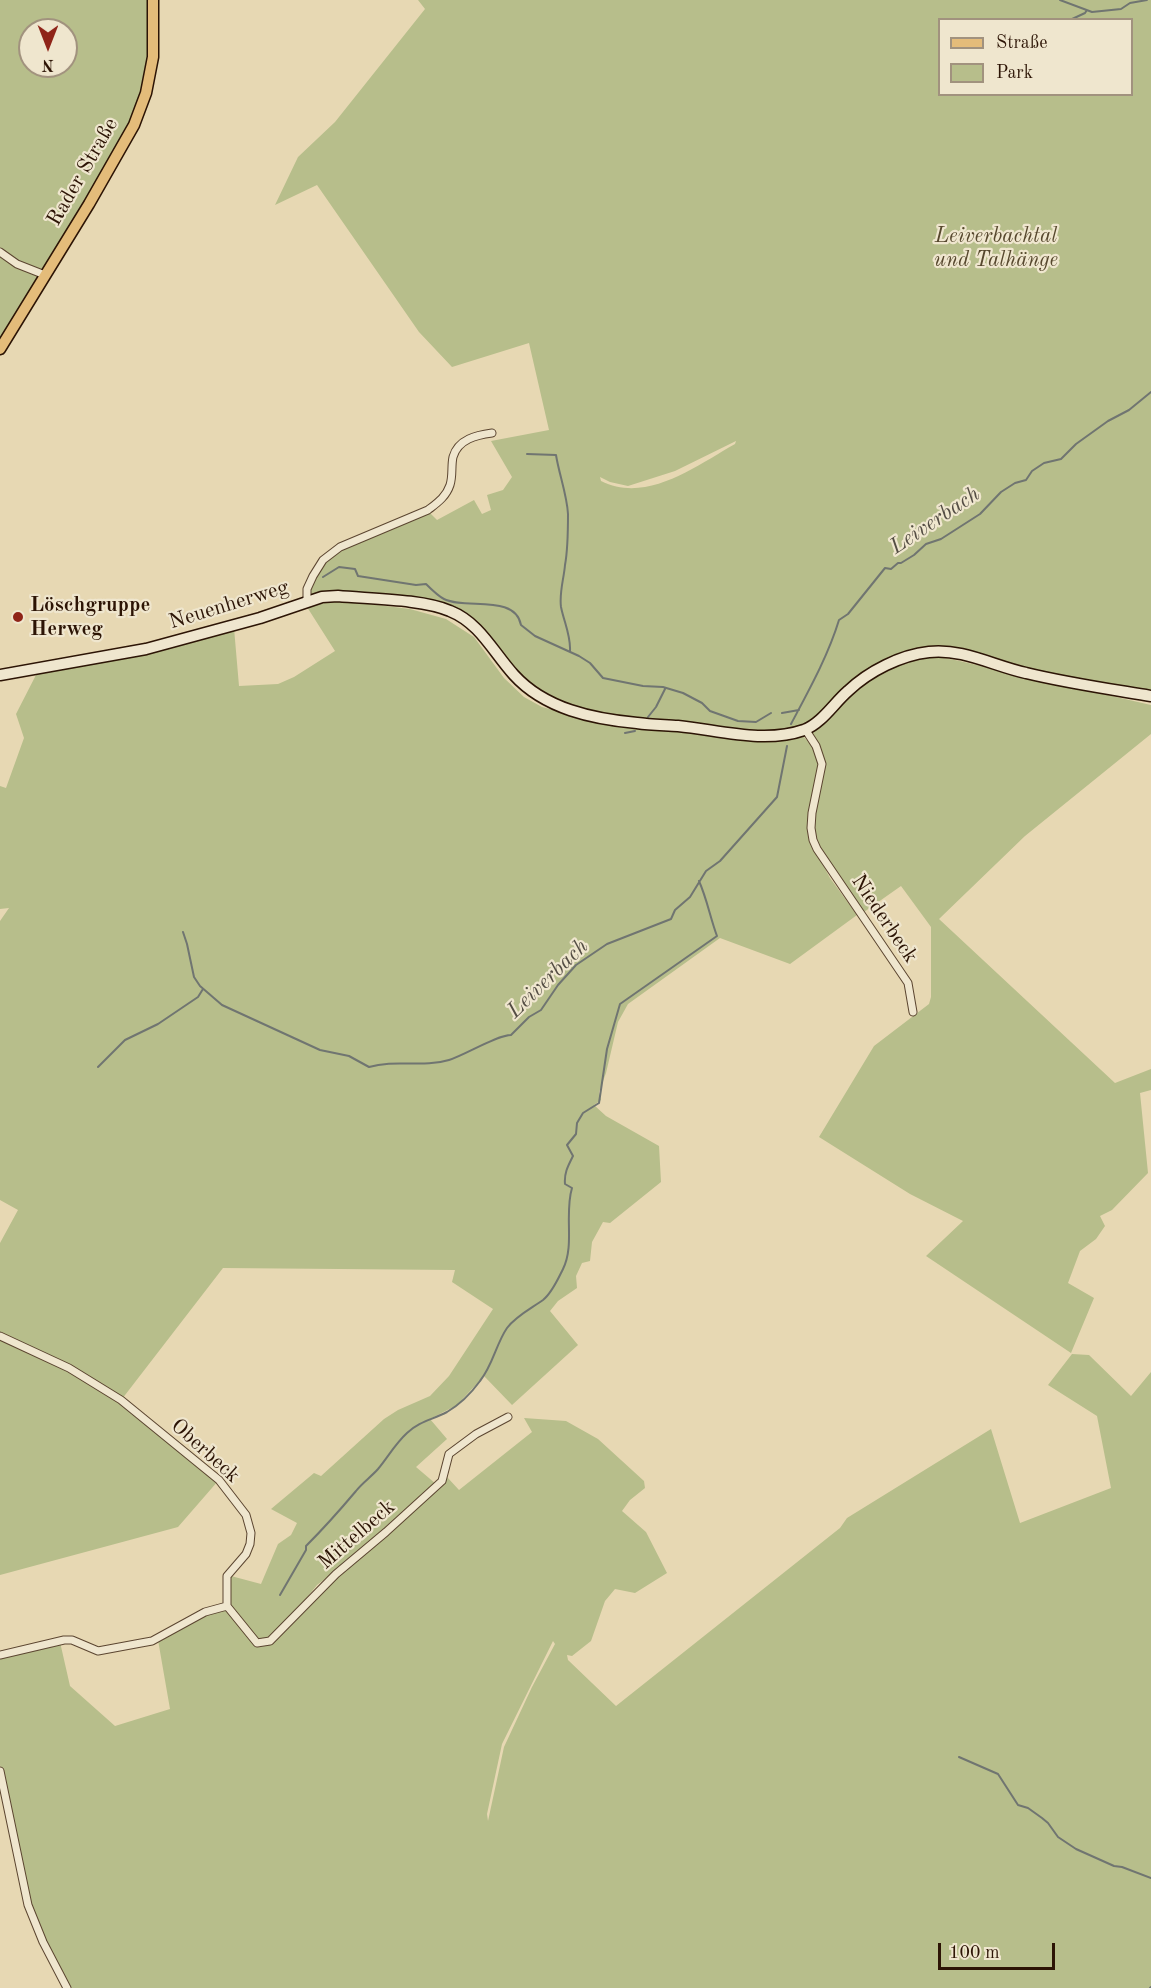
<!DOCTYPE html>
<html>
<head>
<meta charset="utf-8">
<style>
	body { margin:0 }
	#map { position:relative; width:1151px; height:1988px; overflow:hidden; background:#e7d8b3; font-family:"Old Standard TT",serif }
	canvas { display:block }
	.legend { position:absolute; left:938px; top:18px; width:195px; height:78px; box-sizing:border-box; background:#efe6ce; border:2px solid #a1927e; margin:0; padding:8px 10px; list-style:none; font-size:18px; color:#2c1405 }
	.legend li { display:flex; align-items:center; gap:12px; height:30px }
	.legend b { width:30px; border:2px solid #a1927e }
	.north { position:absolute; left:18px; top:18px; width:60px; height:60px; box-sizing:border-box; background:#efe6ce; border:2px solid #a1927e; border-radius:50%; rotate:180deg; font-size:16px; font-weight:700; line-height:24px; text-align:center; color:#2c1405 }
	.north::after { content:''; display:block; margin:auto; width:21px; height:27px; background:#8f2418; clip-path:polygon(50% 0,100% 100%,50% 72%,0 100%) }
	.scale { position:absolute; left:938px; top:1943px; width:117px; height:27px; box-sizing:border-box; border:3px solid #2c1405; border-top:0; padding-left:8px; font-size:18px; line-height:21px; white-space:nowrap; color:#2c1405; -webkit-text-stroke:4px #efe6ce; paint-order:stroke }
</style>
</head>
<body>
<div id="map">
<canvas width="1151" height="1988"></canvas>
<ul class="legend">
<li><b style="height:8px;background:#e4bc7a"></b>Straße</li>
<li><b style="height:16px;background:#b7be8b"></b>Park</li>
</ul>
<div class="north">N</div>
<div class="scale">100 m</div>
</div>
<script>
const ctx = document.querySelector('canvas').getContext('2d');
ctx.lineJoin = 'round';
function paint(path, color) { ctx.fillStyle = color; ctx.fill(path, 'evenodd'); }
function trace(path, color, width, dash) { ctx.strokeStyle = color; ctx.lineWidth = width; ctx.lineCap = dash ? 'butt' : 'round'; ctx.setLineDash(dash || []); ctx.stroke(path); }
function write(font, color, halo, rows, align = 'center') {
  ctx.font = font + ' "Old Standard TT",serif'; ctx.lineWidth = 4.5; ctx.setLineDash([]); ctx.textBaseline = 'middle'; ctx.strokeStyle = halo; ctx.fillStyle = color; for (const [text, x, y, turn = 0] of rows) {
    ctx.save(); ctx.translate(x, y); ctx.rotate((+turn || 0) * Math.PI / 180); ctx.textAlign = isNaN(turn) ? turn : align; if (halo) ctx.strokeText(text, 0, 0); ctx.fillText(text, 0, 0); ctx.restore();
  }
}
paint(new Path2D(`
	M0 0H151L152 56 132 124 0 346ZM30 30H66V66H30Z
	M418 0H1151V692L1008 666 941 647 869 671 800 736H803L814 748 820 763 808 813 810 840 830 878 857 915 790 964 720 938 628 1004 618 1022 606 1073 599 1092 601 1100 594 1105 606 1116 659 1146 661 1182 610 1223 603 1222 592 1242 590 1261 582 1263 576 1276 577 1288 558 1301 550 1311 578 1345 512 1405 484 1376 457 1405 430 1419 447 1439 416 1467 436 1484 435 1486 337 1570 317 1585 294 1614 260 1644 264 1645 336 1575 444 1482 447 1477 459 1490 532 1432 524 1418 566 1421 598 1439 644 1481 645 1488 630 1500 622 1511 646 1532 667 1573 635 1593 615 1589 605 1601 591 1641 572 1656 567 1655 568 1660 616 1706 840 1528 847 1518 991 1429 1020 1523 1111 1488 1097 1416 1048 1385 1072 1354 1089 1355 1131 1396 1151 1372V1988H68L35 1918 19 1859 0 1765V1657L60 1642 70 1686 115 1726 170 1709 158 1640 228 1603 231 1576 261 1584 278 1544 291 1535 297 1523 271 1509 314 1473 321 1476 384 1419 398 1410 430 1396 449 1376 493 1309 452 1282 455 1270 223 1268 122 1399 0 1334V1243L18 1210 0 1200V921L9 908 0 909V786L6 788 24 738 16 714 37 673 150 653 234 628 239 686 278 684 294 677 335 651 307 607 338 600 410 609 446 619 474 637 504 678 524 697 542 707 577 716 581 711 531 688 452 607 312 595 310 593V588L324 559 341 547 429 512 437 520 474 500 482 514 491 510 487 495 503 490 512 477 491 441 549 430 529 343 452 367 419 332 317 185 275 205 298 157 335 122 425 9ZM940 20H1132V94H940ZM736 441 735 444C696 466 647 504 601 481L600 477 610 482 628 486 675 471ZM553 1641 555 1644 532 1687 504 1747 488 1821 487 1814 502 1744Z
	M926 655 955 660 1151 705V734L1025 836 939 919 1115 1083 1151 1069V1090L1140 1093 1148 1173 1112 1210 1100 1216 1105 1226 1096 1239 1080 1251 1068 1283 1094 1298 1071 1353 926 1256 963 1221 910 1194 819 1137 874 1046 929 1004 931 997V927L901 886 864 912 815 840 813 813 825 761 812 732 824 723 873 675Z
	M0 1337 68 1370 120 1401 218 1481 178 1527 0 1575Z`), '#b7be8b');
trace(new Path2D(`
	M1060 0 1092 12 1121 9 1130 3 1147 0
	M1033 19 1034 20
	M1070 20 1085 13 1087 10
	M527 454 556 455C559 474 567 495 568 514 568 531 568 549 565 565 564 578 559 593 561 607 564 622 571 636 570 651
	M323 577 339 567 355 569 358 576 416 585 426 584C431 589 438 596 444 599 466 610 515 594 521 625L535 636 579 656 590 663 603 678 643 686 663 687 683 693 702 703 710 711 738 721 756 722 771 713
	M782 713 799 710
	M648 717 656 707 665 689
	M791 724C809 690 828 656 839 620L848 614 885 568 891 569 898 563H901L914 555 926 544 941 539 980 514 1001 492 1015 483 1026 480 1032 471 1044 463 1061 459 1076 444 1108 421 1129 410 1151 392
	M625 733 635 731
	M183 932 187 944 194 977 200 986 222 1005 320 1050 349 1056 369 1067C395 1059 423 1068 449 1060 465 1055 497 1035 511 1035L529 1017 541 1010 558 985 576 965 607 944 671 919 675 910 690 897 706 871 720 861 777 797 787 746
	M98 1067 125 1040 158 1024 198 997 203 989
	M280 1595 306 1550V1546C324 1528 340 1510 356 1491 362 1483 371 1477 378 1469 388 1457 395 1444 407 1433 420 1421 432 1420 447 1412 459 1405 472 1392 480 1381 493 1365 496 1344 507 1328 516 1316 532 1308 543 1300 552 1293 558 1279 563 1269 575 1245 564 1214 572 1188L565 1184C564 1173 568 1166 573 1156L567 1145 576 1134 577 1123 583 1113 599 1103 607 1049 620 1004 717 936C710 917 707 899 699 881
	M959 1757 998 1774 1018 1805 1028 1808 1042 1818 1048 1823 1058 1837 1076 1849 1114 1866 1122 1867 1151 1878
	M1150 1988 1151 1987`), '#707571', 2);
const street = new Path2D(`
	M0 252 17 264 45 275
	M307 601V589L313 576 323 560 340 547 428 510C437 503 446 497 450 485 453 476 451 466 453 457 458 439 477 435 492 433
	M805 729 816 746 822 764 812 813 811 828 813 840 817 849 908 983 913 1012
	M0 1336 69 1368 121 1400 219 1480 246 1515 251 1533 250 1544 246 1554 227 1576V1606L205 1612 152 1641 141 1643 98 1651 72 1640H64L0 1655
	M227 1606 257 1643 270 1641 336 1574 386 1532 442 1481 449 1454 476 1434 508 1417
	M0 1771 28 1905 43 1942 67 1988`);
const secondary = new Path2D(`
	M0 675 146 649 260 618 322 597 338 596C369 599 423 599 450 611 480 623 493 652 514 675 545 709 593 719 637 723 651 725 665 725 678 726 719 730 764 744 804 730 822 723 834 703 848 691 869 671 901 655 929 652 962 648 994 666 1026 673 1067 683 1109 689 1151 696`);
const primary = new Path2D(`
	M0 349 89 204 134 125 146 93 153 57V0`);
trace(street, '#5b4530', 9);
trace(secondary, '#2c1405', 13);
trace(primary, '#2c1405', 13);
trace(street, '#efe6ce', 7);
trace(secondary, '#efe6ce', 10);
trace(primary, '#e4bc7a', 10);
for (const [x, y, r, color] of [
	[18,617,6,"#8f2418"]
]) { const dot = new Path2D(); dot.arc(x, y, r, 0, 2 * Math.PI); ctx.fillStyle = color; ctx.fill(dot); trace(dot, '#efe6ce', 2); }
write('21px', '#2c1405', '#efe6ce', [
	["Rader Straße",83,172,-60],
	["Neuenherweg",229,605,-17],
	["Niederbeck",884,919,56],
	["Oberbeck",205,1451,42],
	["Mittelbeck",357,1535,-41]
]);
write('italic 21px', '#56472d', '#efe6ce', [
	["Leiverbachtal",996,236],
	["und Talhänge",996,260]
]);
write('bold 21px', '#2c1405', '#efe6ce', [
	["Löschgruppe",30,605],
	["Herweg",30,629]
], 'left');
write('italic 22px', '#544d44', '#efe6ce', [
	["Leiverbach",935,521,-34],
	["Leiverbach",548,979,-44]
]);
</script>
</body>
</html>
